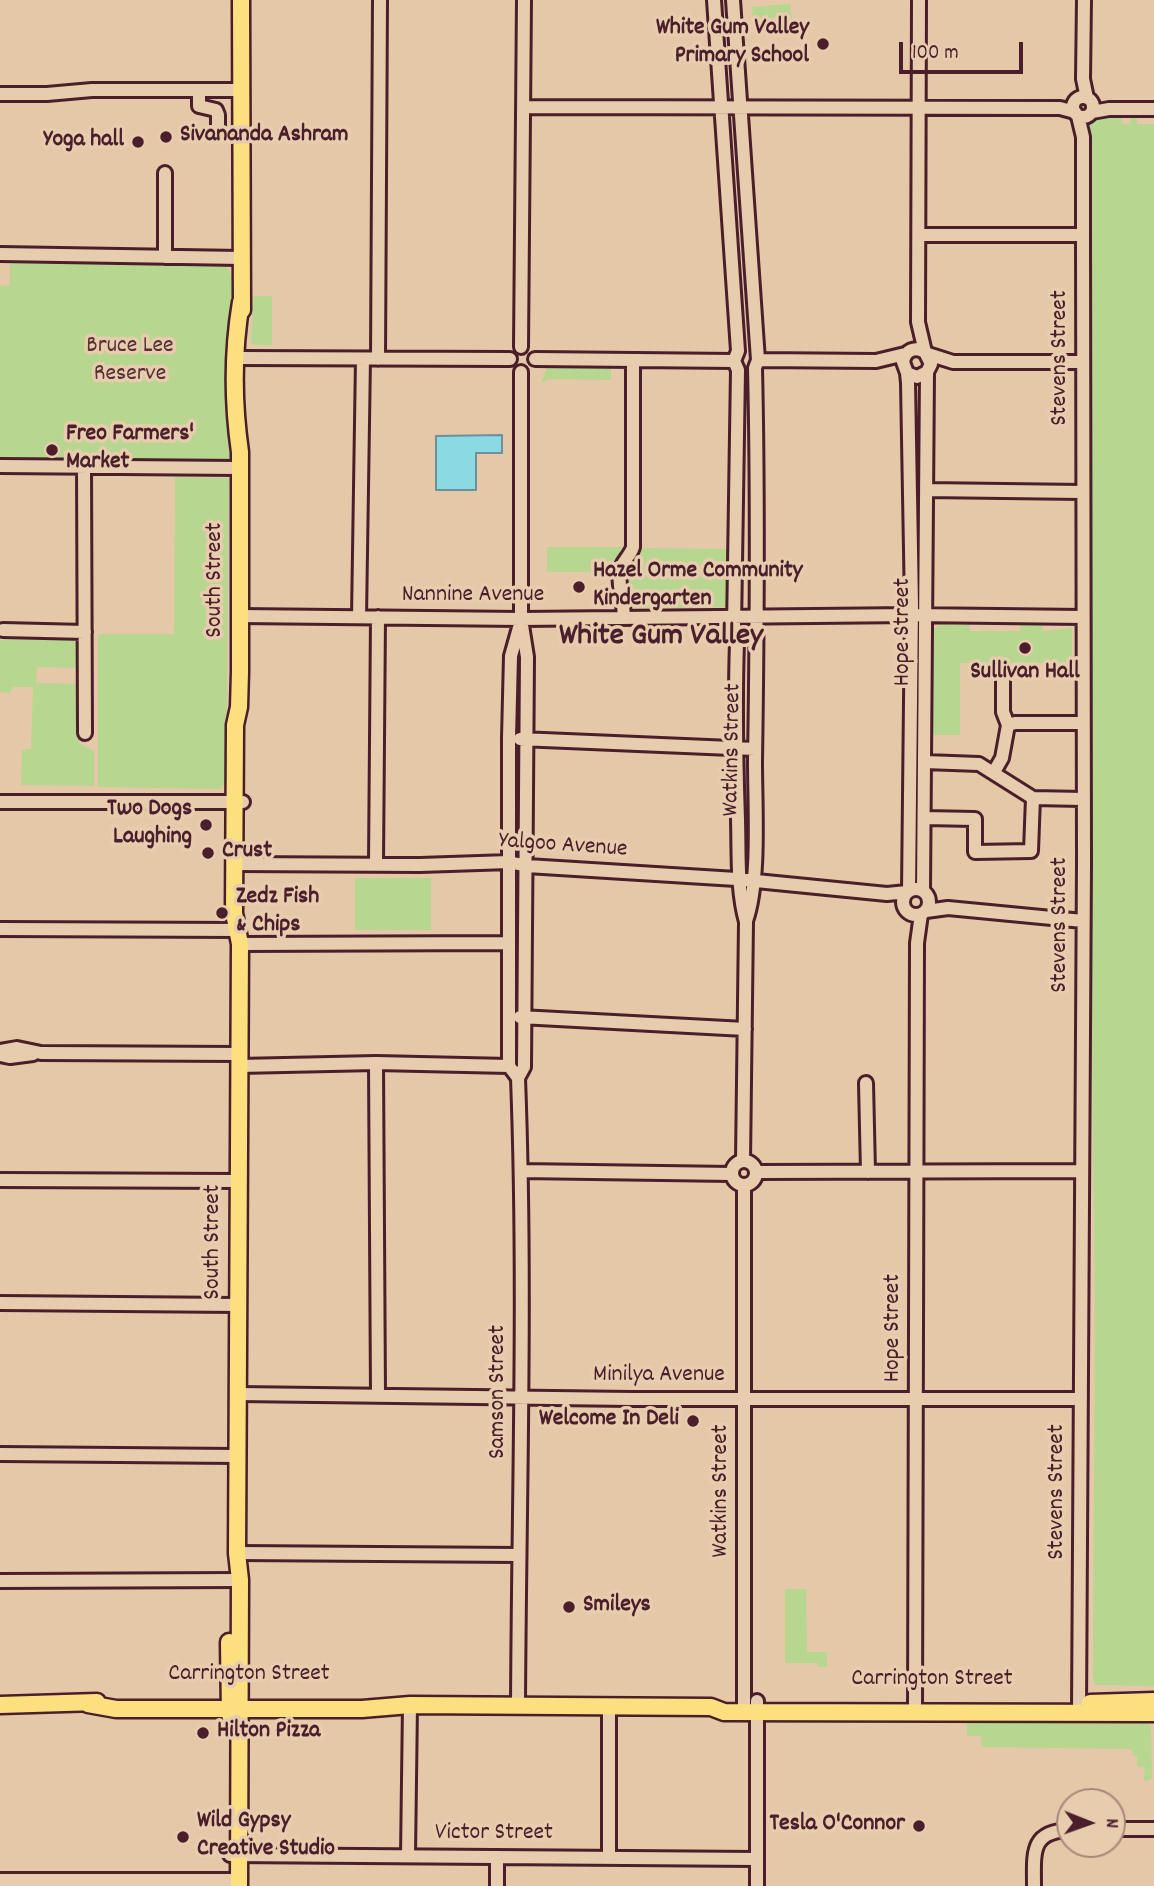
<!DOCTYPE html>
<html>
<head>
<meta charset="utf-8">
<style>
	body { margin:0 }
	#map { position:relative; width:1154px; height:1886px; overflow:hidden; background:#e5c8a8; font-family:Dekko,sans-serif }
	canvas { display:block }
	.north { position:absolute; left:1056px; top:1788px; width:70px; height:70px; box-sizing:border-box; background:#e7ccae; border:2px solid #a8877a; border-radius:50%; rotate:91deg; font-size:19px; font-weight:700; line-height:28px; text-align:center; color:#4a1f2b }
	.north::after { content:''; display:block; margin:auto; width:24px; height:32px; background:#4a1f2b; clip-path:polygon(50% 0,100% 100%,50% 72%,0 100%) }
	.scale { position:absolute; left:899px; top:42px; width:124px; height:32px; box-sizing:border-box; border:4px solid #4a1f2b; border-top:0; padding-left:9px; font-size:21px; line-height:24px; white-space:nowrap; color:#4a1f2b; -webkit-text-stroke:5px #e7ccae; paint-order:stroke }
</style>
</head>
<body>
<div id="map">
<canvas width="1154" height="1886"></canvas>
<div class="north">N</div>
<div class="scale">100 m</div>
</div>
<script>
const ctx = document.querySelector('canvas').getContext('2d');
ctx.lineJoin = 'round';
function paint(path, color) { ctx.fillStyle = color; ctx.fill(path, 'evenodd'); }
function trace(path, color, width, dash) { ctx.strokeStyle = color; ctx.lineWidth = width; ctx.lineCap = dash ? 'butt' : 'round'; ctx.setLineDash(dash || []); ctx.stroke(path); }
function write(font, color, halo, rows, align = 'center') {
  ctx.font = font + ' Dekko,sans-serif'; ctx.lineWidth = 7; ctx.setLineDash([]); ctx.textBaseline = 'middle'; ctx.strokeStyle = halo; ctx.fillStyle = color; for (const [text, x, y, turn = 0] of rows) {
    ctx.save(); ctx.translate(x, y); ctx.rotate((+turn || 0) * Math.PI / 180); ctx.textAlign = isNaN(turn) ? turn : align; if (halo) ctx.strokeText(text, 0, 0); ctx.fillText(text, 0, 0); ctx.restore();
  }
}
paint(new Path2D(`
	M790 4 792 21 753 24 752 7Z
	M1122 113V124H1130V113H1137V124H1154V1686L1095 1685 1093 1678 1095 1311 1088 713 1089 126 1094 116Z
	M10 259 217 262 226 265 232 278 231 455 227 461 0 462V286L10 285Z
	M253 296H272V345H253L251 341Z
	M611 365V380L548 379 541 384 547 367 570 368Z
	M175 477 229 478 226 782 220 789 98 787V634H174Z
	M547 547H625L616 559 611 572H547Z
	M645 548 727 549V607L632 609C620 585 620 563 645 548Z
	M941 624H969L970 631H1020L1021 624H1042L1043 631 1072 628V663H960V735H933V630Z
	M33 634V639C46 639 77 633 81 650 82 655 82 662 82 668L37 667 36 683 81 684 79 743 94 751V786L21 785 22 750 31 749 33 687H13L10 693 0 692V641L14 635Z
	M743 757 749 758 751 814 749 868 746 870 744 869 740 759Z
	M355 878H431V930H355Z
	M785 1589H806L807 1652H827V1667H818V1663H785Z
	M970 1722H1146L1151 1726 1152 1777 1150 1780H1144L1145 1767 1137 1766V1756H1133L1132 1749 982 1747 981 1736H967V1723Z`), '#b7d68f');
const water = new Path2D(`
	M502 435V453H476V490H436V436Z`);
paint(water, '#8adae4');
trace(water, '#708f9a', 2);
const minor = new Path2D(`
	M714 0 738 351 734 361 738 370 734 628 737 642C735 702 736 761 738 820 739 854 737 890 746 922L743 1161
	M733 0 758 360 755 368C758 499 757 631 755 762 755 807 760 881 746 921
	M919 0 918 322 925 352
	M1084 0 1083 79 1087 98
	M199 90V106L216 110 218 115V128
	M0 94H47L92 90H241
	M1073 107a10 10 0 1 1 20 0a10 10 0 1 1-20 0Z
	M524 107 1060 108 1075 112
	M1092 112 1109 109H1154
	M1078 116 1083 137V235L1084 863 1079 1713
	M919 235H1083
	M0 254 241 258
	M165 257V173
	M521 347 524 0
	M928 354 953 362H1083
	M237 358 510 359
	M378 359 380 0
	M535 359 734 361
	M758 360 876 361 905 354
	M907 373 917 377 927 372 931 364 925 352C915 346 905 350 903 362L907 373 908 383 912 606 909 891
	M0 466 240 468
	M84 466 85 733
	M926 490 1082 492
	M240 616 521 619 912 615 1083 617
	M359 617 363 359
	M623 617C626 601 617 589 620 572 621 562 630 557 633 547V360
	M3 630 85 632
	M1003 674V712L1008 725
	M520 739 755 749
	M925 762 979 764 1033 798 1083 799
	M994 772 1002 758 1008 725 1015 723H1083
	M0 802H243
	M925 818 975 819V852L1031 851 1033 798
	M235 864 420 865 509 862 527 866 736 879 887 894 907 892
	M376 864 378 617
	M903 902a13 13 0 1 1 26 0a13 13 0 1 1-26 0Z
	M923 891 927 372
	M926 911 948 908 1083 921
	M0 929 239 930
	M240 944 509 943
	M520 1017 745 1029
	M0 1051 17 1048 41 1053 239 1054
	M0 1055 10 1057 33 1054
	M376 1063 378 1395
	M239 1066 376 1063 509 1066
	M518 1078 509 1066V738L511 656 520 624
	M866 1083 868 1172
	M732 1173a12 12 0 1 1 24 0a12 12 0 1 1-24 0Z
	M521 1171 732 1174
	M756 1172 1082 1171
	M0 1180 238 1181
	M744 1186V1712
	M0 1303 238 1305
	M238 1394 632 1399H1081
	M0 1454 237 1456
	M237 1553 519 1555
	M0 1581 240 1580
	M518 1706C519 1497 526 1287 518 1078L524 1067 527 657 521 619V372
	M915 1713 917 943 921 914
	M1112 1829H1154
	M230 1855 757 1859
	M408 1856 410 1705
	M609 1857V1707
	M0 1880H239
	M497 1886V1857
	M757 1886V1701
	M1034 1886C1034 1853 1030 1831 1070 1830`);
const major = new Path2D(`
	M241 0 242 310
	M229 1642 230 1715
	M1090 1703 1154 1701
	M88 1704 116 1709H362L410 1705 711 1707 724 1712 1154 1713
	M0 1705 97 1702
	M239 1886 240 1580 237 1553 240 944 234 913 235 725 239 707 240 672V452C233 403 233 350 241 302`);
trace(minor, '#4a1f2b', 18);
trace(major, '#4a1f2b', 21);
trace(minor, '#e7ccae', 12);
trace(major, '#fce080', 16);
for (const [x, y, r, color] of [
	[823,44,7,"#4a1f2b"],
	[166,137,7,"#4a1f2b"],
	[138,142,7,"#4a1f2b"],
	[52,450,7,"#4a1f2b"],
	[579,587,7,"#4a1f2b"],
	[1025,648,7,"#4a1f2b"],
	[206,825,7,"#4a1f2b"],
	[208,853,7,"#4a1f2b"],
	[222,913,7,"#4a1f2b"],
	[693,1421,7,"#4a1f2b"],
	[569,1607,7,"#4a1f2b"],
	[203,1733,7,"#4a1f2b"],
	[919,1826,7,"#4a1f2b"],
	[183,1837,7,"#4a1f2b"]
]) { const dot = new Path2D(); dot.arc(x, y, r, 0, 2 * Math.PI); ctx.fillStyle = color; ctx.fill(dot); trace(dot, '#e7ccae', 2.5); }
write('bold 24px', '#4a1f2b', '#e7ccae', [
	["White Gum Valley",809,30,"right"],
	["Primary School",809,58,"right"],
	["Sivananda Ashram",180,137],
	["Yoga hall",124,142,"right"],
	["Freo Farmers'",66,436],
	["Market",66,464],
	["Hazel Orme Community",593,573],
	["Kindergarten",593,601],
	["Sullivan Hall",1025,674,"center"],
	["Two Dogs",192,811,"right"],
	["Laughing",192,839,"right"],
	["Crust",222,853],
	["Zedz Fish",236,899],
	["& Chips",236,927],
	["Welcome In Deli",679,1421,"right"],
	["Smileys",583,1607],
	["Hilton Pizza",217,1733],
	["Wild Gypsy",197,1823],
	["Creative Studio",197,1851],
	["Tesla O'Connor",905,1826,"right"]
], 'left');
write('24px', '#553135', '#e7ccae', [
	["Bruce Lee",130,348],
	["Reserve",130,376]
]);
write('24px', '#4a1f2b', '#e7ccae', [
	["Stevens Street",1062,358,-90],
	["South Street",217,580,-90],
	["Nannine Avenue",473,597],
	["Hope Street",905,632,-90],
	["Watkins Street",734,750,-89],
	["Yalgoo Avenue",563,847,4],
	["Stevens Street",1062,925,-90],
	["South Street",215,1242,-90],
	["Hope Street",895,1328,-90],
	["Minilya Avenue",659,1377],
	["Samson Street",500,1392,-90],
	["Watkins Street",723,1491,-90],
	["Stevens Street",1059,1492,-90],
	["Carrington Street",249,1676],
	["Carrington Street",932,1681],
	["Victor Street",494,1835]
]);
write('bold 32px', '#4a1f2b', '#e7ccae', [
	["White Gum Valley",661,639]
]);
</script>
</body>
</html>
